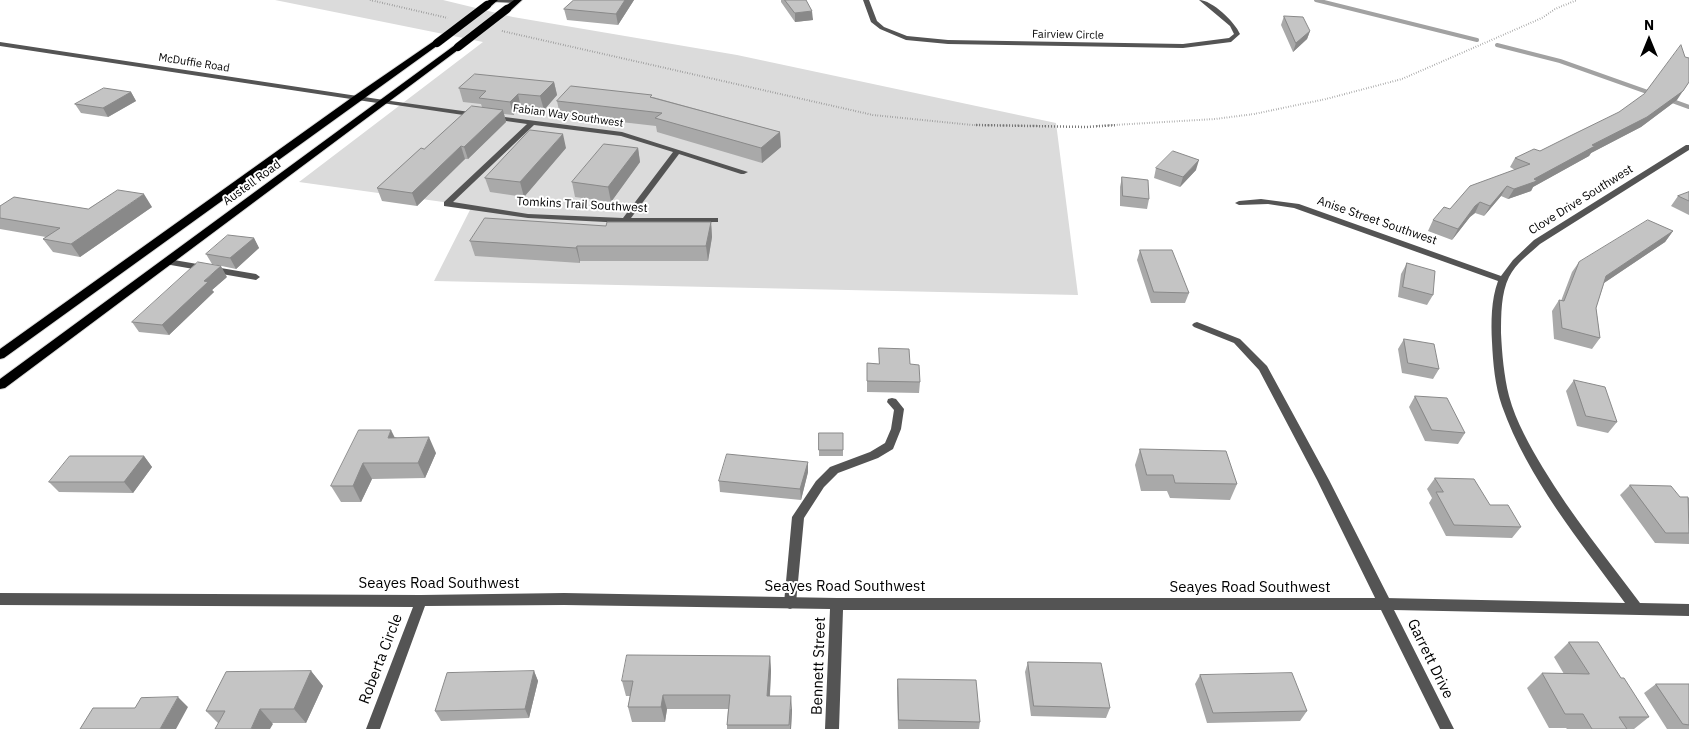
<!DOCTYPE html>
<html>
<head>
<meta charset="utf-8">
<style>
	body { margin:0 }
	#map { position:relative; width:1689px; height:729px; overflow:hidden; background:#fff; font-family:"IBM Plex Sans",sans-serif }
	canvas { display:block }
	.north { position:absolute; left:1624px; top:15px; width:50px; height:50px; -webkit-text-stroke:4px #fff; paint-order:stroke; rotate:0deg; font-size:14px; font-weight:700; line-height:20px; text-align:center; color:#000 }
	.north::after { content:''; display:block; margin:auto; width:18px; height:22px; background:#000; clip-path:polygon(50% 0,100% 100%,50% 72%,0 100%) }
</style>
</head>
<body>
<div id="map">
<canvas width="1689" height="729"></canvas>
<div class="north">N</div>
</div>
<script>
const ctx = document.querySelector('canvas').getContext('2d');
ctx.lineJoin = 'round';
function paint(path, color) { ctx.fillStyle = color; ctx.fill(path, 'evenodd'); }
function trace(path, color, width, dash) { ctx.strokeStyle = color; ctx.lineWidth = width; ctx.lineCap = dash ? 'butt' : 'round'; ctx.setLineDash(dash || []); ctx.stroke(path); }
function write(font, color, halo, rows, align = 'center') {
  ctx.font = font + ' "IBM Plex Sans",sans-serif'; ctx.lineWidth = 4; ctx.setLineDash([]); ctx.textBaseline = 'middle'; ctx.strokeStyle = halo; ctx.fillStyle = color; for (const [text, x, y, turn = 0] of rows) {
    ctx.save(); ctx.translate(x, y); ctx.rotate((+turn || 0) * Math.PI / 180); ctx.textAlign = isNaN(turn) ? turn : align; if (halo) ctx.strokeText(text, 0, 0); ctx.fillText(text, 0, 0); ctx.restore();
  }
}
paint(new Path2D(`
	M275 0H443L513 17 737 55 1056 123 1078 295 434 281 472 206 299 182 483 42Z`), '#dbdbdb');
trace(new Path2D(`
	M1316 0 1477 40
	M1497 45 1560 61 1653 94
	M1667 99 1689 107`), '#a2a2a2', 4);
const primary = new Path2D(`
	M489 0H498L490 7H484V3Z
	M514 0H522L510 11H504V7Z
	M434 41 441 43 4 358 0 359V349L354 96Z
	M455 45 462 47 5 388 0 389V379Z`);
trace(primary, '#dbdbdb', 2);
trace(new Path2D(`
	M370 0 448 18
	M502 31 873 115 973 125 1046 126
	M1097 126 1215 119 1254 114 1326 99 1402 79 1542 18 1555 9 1577 0`), '#767676', 2, [0.5, 2]);
trace(new Path2D(`
	M976 125 1086 127 1117 125`), '#767676', 2.5, [1, 2]);
paint(new Path2D(`
	M168 259 256 274 260 277 256 280 165 264 164 262Z
	M1197 322 1240 339 1267 366 1329 480 1390 600 1391 604 1390 608 1385 610 1380 608 1317 480 1259 370 1234 343 1194 327 1192 325 1194 323Z
	M892 398 896 399 904 409 901 429 893 449 878 458 838 473 824 487 804 518 796 603 795 607 790 609 785 607 784 603 792 517 816 481 830 467 870 452 885 443 891 429 894 410 887 402 888 399Z`), '#545454');
paint(new Path2D(`
	M489 0H518L519 1 516 3 492 2Z
	M863 0H869L877 21 884 27 907 36 948 40 1183 44 1229 38 1234 34 1230 26 1199 0C1212 0 1235 22 1240 34L1231 42 1183 48 948 44 906 40 880 29 871 22Z
	M384 100 477 113 481 115 477 117 382 103V101Z
	M489 115 622 132 748 172 744 174H741L679 154 631 218H718V222H715L625 223 528 218 444 206V202L527 124 492 119H489ZM534 125 621 136 673 152 623 218 528 214 453 202Z
	M1686 145H1689V150L1540 244C1529 254 1516 263 1509 277 1501 293 1501 315 1501 333 1502 354 1504 376 1509 396 1516 422 1530 446 1543 468 1572 516 1607 559 1640 603L1689 604V616L1394 610 1454 729H1440L1381 610H843L839 729H825L830 609 564 605 425 606 380 729H366L413 607 0 605V593L421 595 564 593 837 598H1385L1625 603C1580 541 1528 479 1502 406 1495 386 1493 363 1492 342 1491 322 1491 300 1498 281L1294 208 1268 204 1239 205 1235 203 1239 201 1261 199 1299 204 1501 276 1513 260 1534 240Z`), '#545454');
paint(new Path2D(`
	M0 42 384 100 387 102 384 104 0 46Z`), '#545454');
paint(primary, '#000');
const primaryBridge = new Path2D(`
	M437 43 487 5
	M458 47 507 9`);
trace(primaryBridge, '#dbdbdb', 9, []);
trace(primaryBridge, '#000', 8);
paint(new Path2D(`
	M574 0H634L618 25 567 20 564 9Z
	M781 0H806L813 20 795 22 781 2Z
	M1284 16 1310 31 1307 39 1293 52 1281 25Z
	M554 82 557 95 544 110 521 108 513 115 504 114 506 122 468 159H465L417 206 382 201 377 188 424 149 482 107 481 104 463 102 459 88Z
	M131 92 136 101 108 117 81 113 75 104Z
	M653 97 780 132 781 147 762 163 657 132 656 126 560 115 557 101Z
	M1677 100 1641 127 1591 153 1589 156 1533 187 1531 191 1508 199 1501 196 1484 216 1475 213 1470 217 1452 240 1428 231 1433 220 1450 209 1515 170 1510 167 1515 158 1540 151Z
	M566 148 524 197 490 192 485 178Z
	M638 148 640 162 611 202 575 197 572 182Z
	M1156 168 1196 170 1180 187 1154 178Z
	M1122 177 1149 199 1147 209 1120 206V187Z
	M1689 192V215L1671 206 1678 196Z
	M0 206 88 209 152 207 80 257 53 252 43 239 46 237 0 229Z
	M711 222 712 237 708 261H580V263L475 256 470 241 606 226Z
	M1673 231 1665 242 1604 283 1596 308 1600 338 1592 349 1554 339 1552 311 1559 300 1561 301 1572 272 1579 262Z
	M254 238 259 248 236 269 212 264 206 254Z
	M1140 250 1189 293 1185 303H1151L1137 260Z
	M1407 263 1433 295 1427 305 1398 297 1401 274Z
	M227 277 212 290 214 292 169 335 139 332 132 322Z
	M1404 339 1439 369 1433 379 1402 373 1398 349Z
	M879 348 910 364 920 382 919 393 867 392V363L879 364Z
	M1574 380 1617 422 1608 433 1577 426 1566 391Z
	M1415 396 1465 433 1458 444 1425 441 1409 407Z
	M819 433H843V456H819Z
	M395 437 436 453 425 478 372 479 361 502H341L331 486Z
	M1140 449 1237 484 1230 500 1170 498 1167 491H1141L1135 465Z
	M144 456 152 467 133 493 59 492 49 482Z
	M808 462V472L801 500 720 492 719 481Z
	M1435 478 1490 505 1521 527 1512 538 1446 536 1429 503 1432 498 1427 489Z
	M1630 485 1680 497 1689 498V544L1655 543 1620 495Z
	M1569 642 1621 678 1649 717 1634 729H1567L1566 728H1549L1527 688 1542 673 1564 674 1554 657Z
	M770 656 771 671 770 696 792 710 791 729H727V725L728 709H667L665 722H632L628 707 630 696H626L622 681Z
	M1028 662 1110 708 1106 718 1031 716 1025 672Z
	M311 671 323 686 306 723H218L206 711Z
	M534 671 538 681 529 718 441 721 435 711Z
	M1200 675 1307 711 1300 721 1207 723 1195 684Z
	M898 679 980 722 979 729H898L897 688Z
	M1656 684H1689V729H1667L1644 693Z`), '#a9a9a9');
paint(new Path2D(`
	M625 0H634L618 25 616 14Z
	M812 11 813 20 795 22V13Z
	M1310 31 1307 39 1293 52 1296 43Z
	M554 82 557 95 544 110 540 96Z
	M1689 82 1677 100 1641 127 1591 153 1589 156 1533 187 1531 191 1508 199 1514 189 1534 179 1592 145Z
	M131 92 136 101 108 117 103 108Z
	M518 94 521 108 513 115 510 102Z
	M503 110 506 122 468 159 464 147Z
	M780 132 781 147 762 163 761 148Z
	M563 134 566 148 524 197 520 182Z
	M461 146 465 159 417 206 412 193Z
	M638 148 640 162 611 202 608 187Z
	M1199 160 1196 170 1180 187 1183 177Z
	M1507 186 1501 196 1484 216 1490 206Z
	M144 194 152 207 80 257 71 244Z
	M1480 202 1475 213 1470 217 1452 240 1458 229 1475 206Z
	M711 222 712 237 708 261 706 246Z
	M1673 231 1665 242 1598 287 1606 276Z
	M254 238 259 248 236 269 230 258Z
	M577 246 580 261V263L576 248Z
	M221 266 227 277 212 290 214 292 169 335 162 325 204 281Z
	M391 430 399 446 388 438Z
	M429 437 436 453 425 478 418 463Z
	M144 456 152 467 133 493 124 482Z
	M808 462V472L801 500 800 489Z
	M363 463 372 479 361 502 353 486Z
	M770 656 771 671 769 710 767 696Z
	M311 671 323 686 306 723 294 709Z
	M534 671 538 681 529 718 525 709Z
	M663 695 667 709 665 722 661 707Z
	M791 696 792 710 791 729H790Z
	M178 697 188 707 176 729H160Z
	M260 709 273 724 270 729H251Z`), '#898989');
const building = new Path2D(`
	M574 0H625L616 14 564 9Z
	M785 0H806L812 11 795 13Z
	M1284 16 1303 17 1310 31 1296 43Z
	M1681 45 1685 57 1689 58V82L1683 91 1647 117 1592 145 1595 146 1534 179 1537 181 1514 189 1507 186 1490 206 1480 202 1475 206 1458 229 1433 220 1444 207 1450 209 1470 186 1530 164 1515 158 1534 149 1540 151 1570 136 1619 112 1644 94Z
	M475 74 554 82 540 96 518 94 510 102 479 98 486 91 459 88Z
	M571 86 652 95 650 97 780 132 761 148 655 118 662 113 557 101Z
	M104 88 131 92 103 108 75 104Z
	M472 106 503 110 464 147 461 146 412 193 377 188 421 148 424 149Z
	M530 130 563 134 520 182 485 178Z
	M604 144 638 148 608 187 572 182Z
	M1173 151 1199 160 1183 177 1156 168Z
	M1122 177 1148 180 1149 199 1123 196Z
	M118 190 144 194 71 244 43 239 60 228 0 218V206L14 197 88 209Z
	M1689 192V201L1678 196Z
	M485 218 606 226 607 222H711L706 246H577L576 248 470 241Z
	M1648 220 1673 231 1606 276 1596 308 1600 338 1562 328 1559 300 1564 301 1579 262Z
	M228 235 254 238 230 258 206 254Z
	M1140 250H1172L1189 293 1154 292Z
	M198 262 221 266 204 281 208 282 162 325 132 322Z
	M1407 263 1435 271 1433 295 1403 287Z
	M1404 339 1434 344 1439 369 1408 363Z
	M879 348 909 349 910 364 919 365 920 382 867 381V363L879 364Z
	M1574 380 1605 387 1617 422 1586 416Z
	M1415 396 1447 398 1465 433 1432 430Z
	M359 430H391L388 438 429 437 418 463H363L353 486H331Z
	M819 433H843V450H819Z
	M1140 449 1226 451 1237 484 1175 483 1173 475H1147Z
	M727 454 808 462 800 489 719 481Z
	M70 456H144L124 482H49Z
	M1435 478 1474 479 1490 505H1508L1521 527 1454 525 1436 492H1443Z
	M1630 485 1671 486 1680 497H1688L1689 533H1666Z
	M1569 642H1598L1621 678H1624L1649 717H1619L1627 729H1592L1583 714H1565L1542 673 1589 674Z
	M627 655 770 656 767 696H791L789 725H727L730 695H663L661 707H628L633 681H622Z
	M1028 662 1101 663 1110 708 1034 706Z
	M311 671 294 709H260L251 729H215L225 711H206L226 672Z
	M534 671 525 709 435 711 447 673Z
	M1292 673 1307 711 1213 713 1200 675Z
	M898 679 976 680 980 722 899 720Z
	M1656 684H1689V725L1683 724Z
	M178 697 160 729H80L93 708H135L141 698Z`);
paint(building, '#c4c4c4');
trace(building, '#898989', 1);
write('11px', '#000', '#fff', [
	["Fairview Circle",1068,35,1],
	["McDuffie Road",194,63,9],
	["Fabian Way Southwest",568,116,8]
]);
write('12px', '#000', '#fff', [
	["Austell Road",252,183,-36],
	["Clove Drive Southwest",1581,200,-32],
	["Tomkins Trail Southwest",582,205,3],
	["Anise Street Southwest",1377,221,19]
]);
write('15px', '#000', '#fff', [
	["Seayes Road Southwest",439,584],
	["Seayes Road Southwest",845,587],
	["Seayes Road Southwest",1250,588],
	["Roberta Circle",381,659,-69],
	["Garrett Drive",1430,659,64],
	["Bennett Street",819,666,-88]
]);
</script>
</body>
</html>
